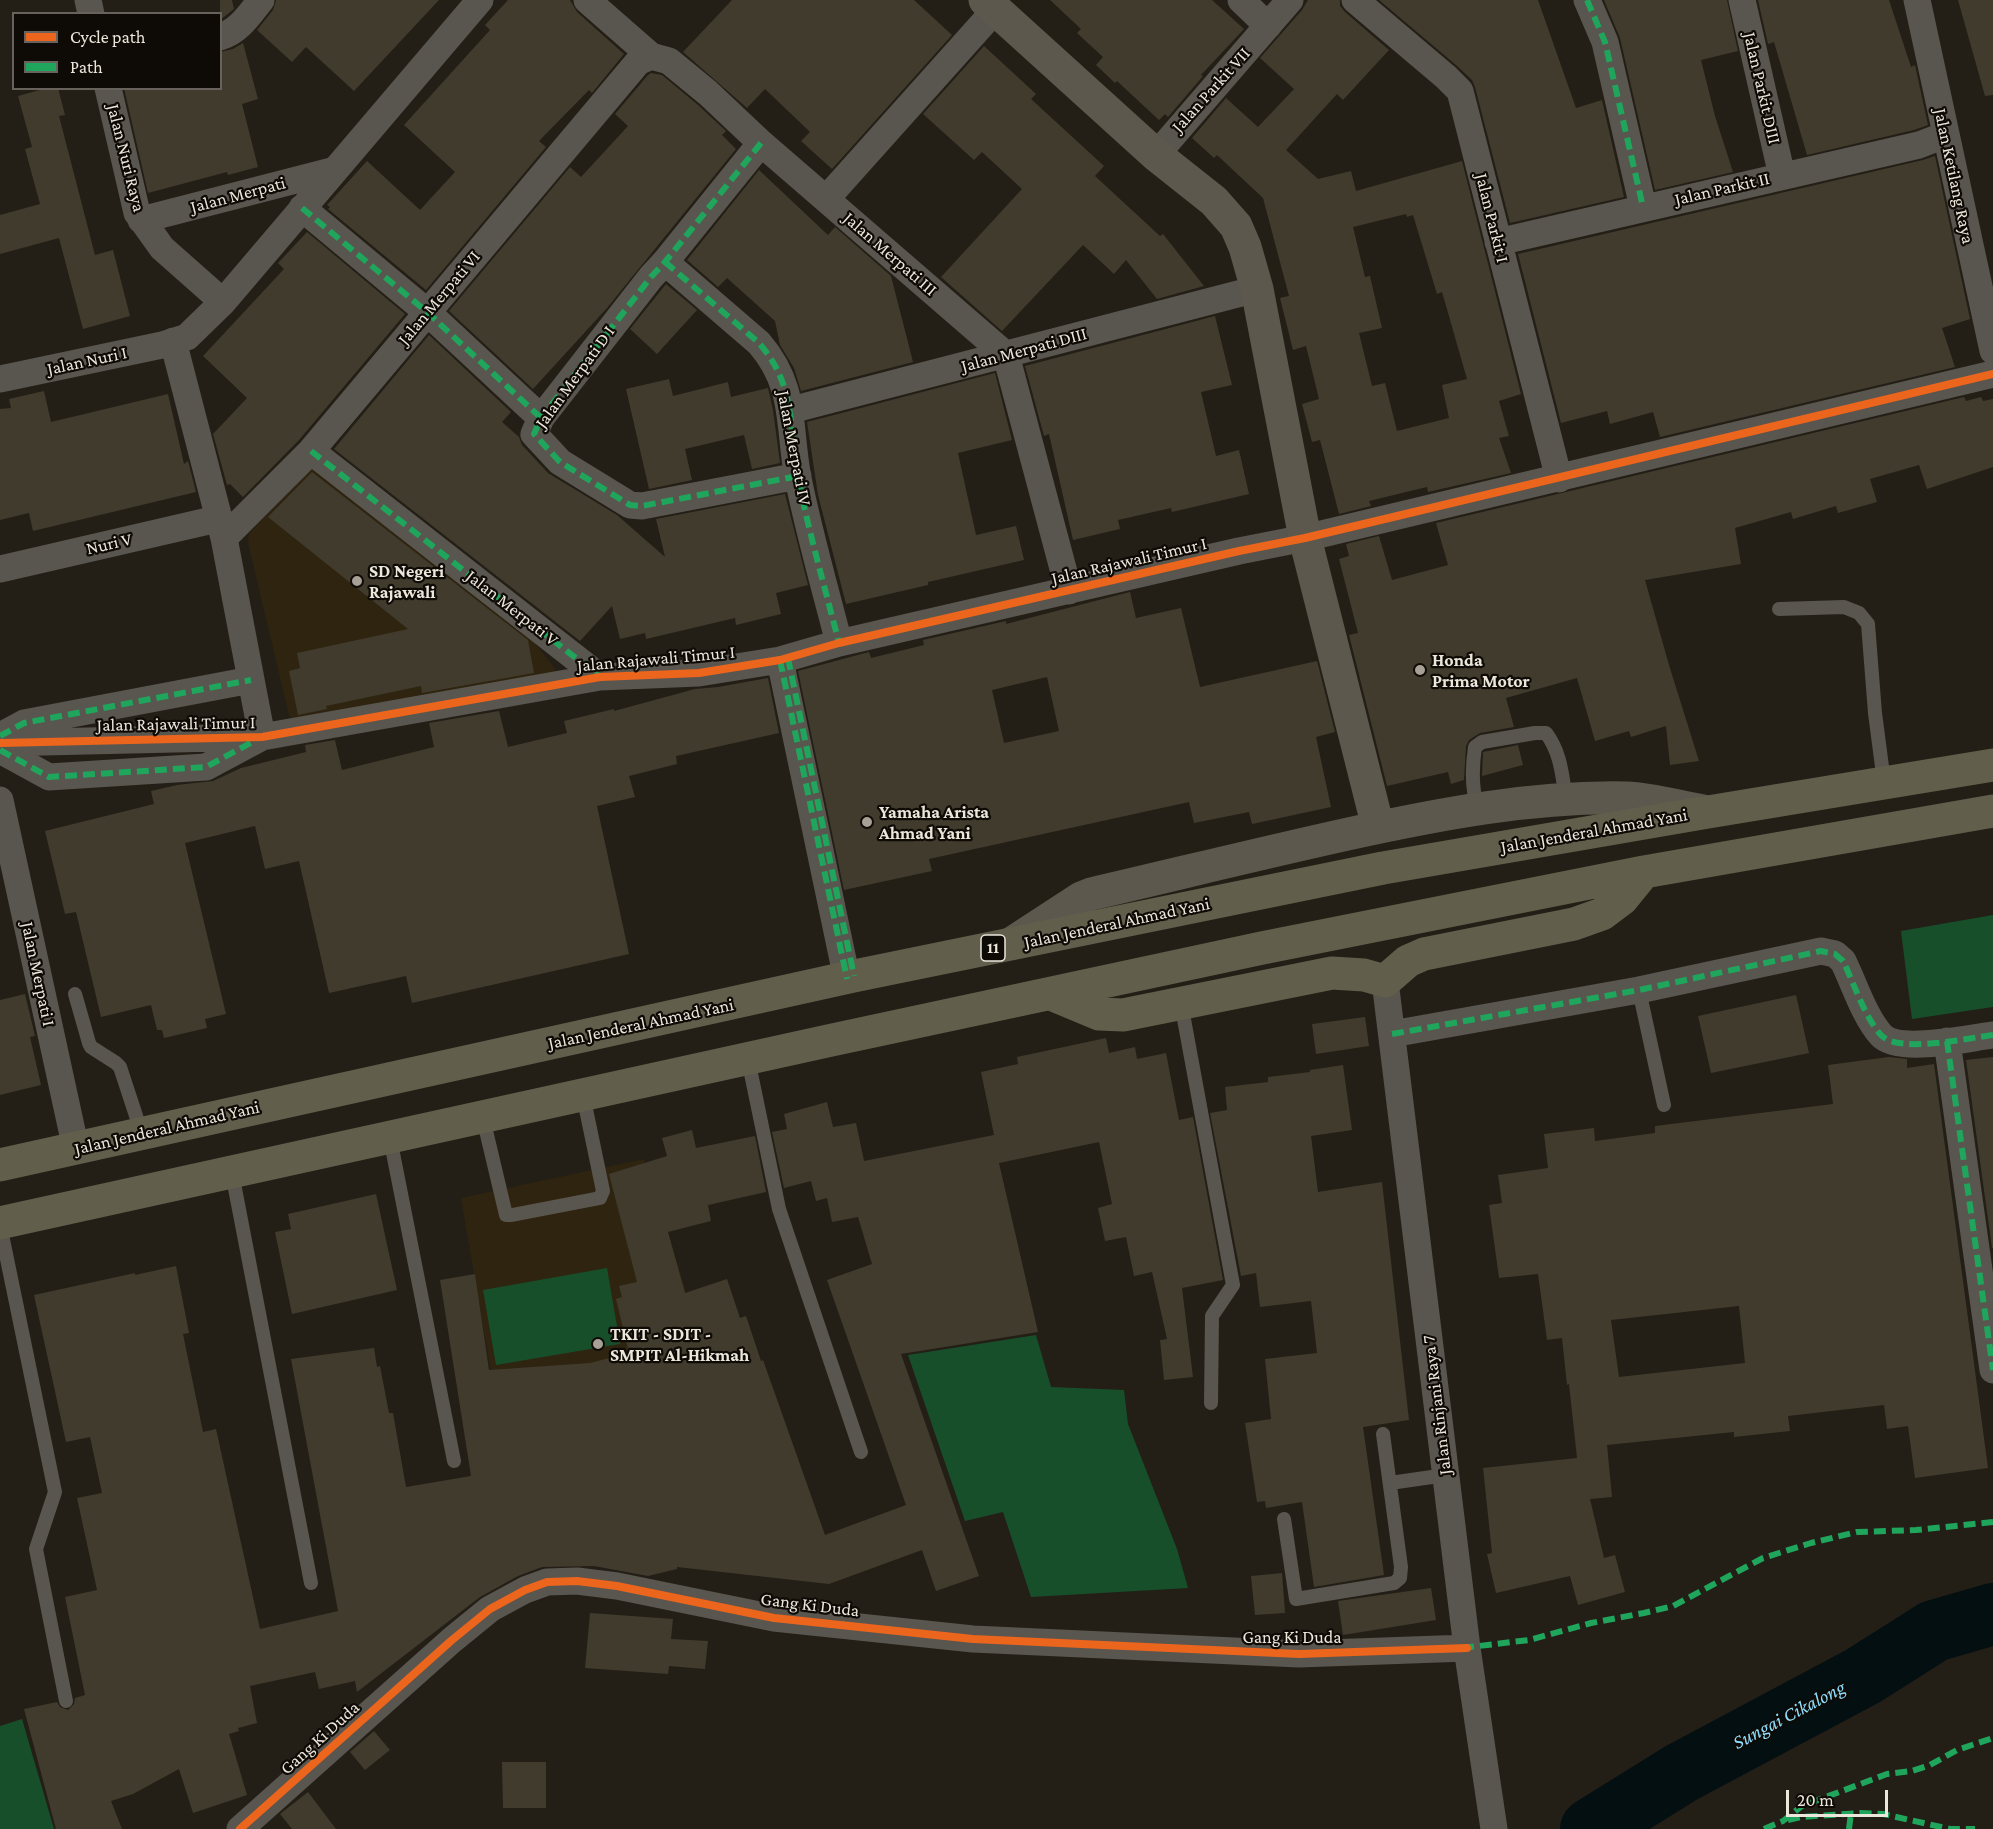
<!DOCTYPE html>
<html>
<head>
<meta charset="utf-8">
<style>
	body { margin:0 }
	#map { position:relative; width:1993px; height:1829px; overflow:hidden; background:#231f16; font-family:"Crimson Pro",serif }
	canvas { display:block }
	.legend { position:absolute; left:12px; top:12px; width:210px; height:78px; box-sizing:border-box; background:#0e0a05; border:2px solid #67625b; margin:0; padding:8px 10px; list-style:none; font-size:18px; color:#ece6db }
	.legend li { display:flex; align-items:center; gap:12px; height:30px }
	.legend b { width:30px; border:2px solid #67625b }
	.scale { position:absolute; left:1786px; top:1790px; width:102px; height:27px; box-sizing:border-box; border:3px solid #ece6db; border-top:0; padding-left:8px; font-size:18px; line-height:21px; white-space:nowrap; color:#ece6db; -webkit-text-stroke:4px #0e0a05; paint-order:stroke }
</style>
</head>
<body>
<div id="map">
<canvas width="1993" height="1829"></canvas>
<ul class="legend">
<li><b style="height:8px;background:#eb651d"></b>Cycle path</li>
<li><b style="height:8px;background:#20a55d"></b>Path</li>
</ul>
<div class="scale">20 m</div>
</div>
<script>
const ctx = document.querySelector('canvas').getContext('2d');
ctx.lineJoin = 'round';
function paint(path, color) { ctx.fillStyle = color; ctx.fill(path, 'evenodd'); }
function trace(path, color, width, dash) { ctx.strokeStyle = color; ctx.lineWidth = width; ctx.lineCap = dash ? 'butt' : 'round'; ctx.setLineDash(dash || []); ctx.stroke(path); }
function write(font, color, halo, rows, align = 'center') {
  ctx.font = font + ' "Crimson Pro",serif'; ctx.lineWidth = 4.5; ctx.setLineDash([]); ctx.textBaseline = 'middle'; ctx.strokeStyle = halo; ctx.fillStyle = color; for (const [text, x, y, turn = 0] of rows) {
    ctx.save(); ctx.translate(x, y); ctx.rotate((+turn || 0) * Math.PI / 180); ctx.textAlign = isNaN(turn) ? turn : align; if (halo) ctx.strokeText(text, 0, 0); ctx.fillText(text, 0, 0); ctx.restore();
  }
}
paint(new Path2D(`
	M315 464 504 619 529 635 555 669 557 678 295 723 289 715 248 543 249 534Z
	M644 1159 663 1220 665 1222 694 1320 513 1501 461 1198Z`), '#2f240f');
paint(new Path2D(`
	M1993 915V1007L1912 1019 1901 931Z
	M607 1268 620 1344 496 1365 483 1290Z
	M1036 1335 1051 1387 1124 1390 1128 1424 1177 1549 1188 1588 1031 1597 1003 1512 965 1521 908 1355Z
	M22 1719 54 1829H0V1726Z`), '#184f2b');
trace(new Path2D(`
	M1591 1829 1681 1773 1863 1676 1934 1631 1993 1614`), '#040f12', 62);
paint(new Path2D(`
	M220 0H232L234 9 220 20Z
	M276 0H439L354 91 306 47 292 62 257 30 273 10Z
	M508 0H570L577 12 624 54 592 93 589 90 539 141 546 147 426 290 328 209 330 207 327 205 367 161 420 210 455 172 404 125 490 30 485 25Z
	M732 0H914L952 35 832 169 801 141 810 132 765 89 747 108 683 52Z
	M1050 0H1212L1244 29 1201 75 1203 76 1168 117 1165 114 1159 120 1117 81 1115 83 1096 65 1103 57 1077 33 1081 29Z
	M1308 0H1340V6L1345 12 1389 50 1343 100 1337 94 1286 150 1318 179 1351 171 1356 191 1462 161 1521 394 1499 401 1509 436 1499 438 1511 473 1428 492 1427 487 1369 501 1371 506 1339 514 1320 440 1312 442 1302 404 1319 399 1306 346 1293 350 1280 298 1289 296 1263 198 1217 155 1214 158 1192 138 1226 98 1258 127 1294 89 1260 58 1302 10ZM1406 214 1407 217 1413 215 1437 294 1442 292 1467 379 1442 385 1449 418 1397 431 1385 383 1372 386 1359 333 1382 328 1370 276 1365 277 1353 227Z
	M1379 0H1538L1576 108 1602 100 1624 197 1510 223 1475 87 1472 80 1456 65Z
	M1604 0H1727L1738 51 1701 60 1715 116 1733 172 1655 190 1620 38Z
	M1758 0H1889L1911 67 1915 65 1928 125 1914 130 1807 155 1774 42 1768 44Z
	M1958 0H1993V95L1985 96Z
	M243 43 258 99 242 104 258 167 228 175 227 172 148 193 124 88H220V52L233 49Z
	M984 46 1036 94 1031 99 1104 166 1095 176 1160 236 1163 234 1204 286 1157 299 1126 260 1114 274 1083 245 1002 331 941 277 1022 189 982 152 974 160 923 114Z
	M651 73 662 75 698 105 726 131 722 135 736 149 607 308 533 389 449 311 570 167 581 177 628 126 615 114 648 75Z
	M47 88H58L65 115 59 116 95 255 113 250 130 316 83 329 59 238 0 254V215L40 204 25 149 32 147 18 96Z
	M1935 156 1970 319 1942 328 1955 367 1660 437 1653 412 1610 424 1607 411 1561 423 1518 254 1923 160Z
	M759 170 828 235 835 227 891 276 913 362 801 391 794 368 780 345 775 321 727 278 718 287 687 260Z
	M307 232 405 314 299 440 243 497 230 484 227 485 213 434 247 398 203 356 284 269 278 263Z
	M666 284 697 310 657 354 630 329Z
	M1215 316 1232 385 1201 392 1216 456 1239 450 1249 494 1172 512 1171 508 1118 520 1120 529 1073 540 1049 434 1044 436 1025 366Z
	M429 335 511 412 502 422 519 437 522 445 548 473 617 515 665 557 656 519 785 494 808 585 776 593 781 614 736 625 735 618 646 639 645 633 620 639 612 606 580 641 334 449Z
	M995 373 1012 440 958 453 976 535 1016 526 1024 560 928 582V585L846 604 818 495 807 422Z
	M669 379 673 396 728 382 731 397 768 388 773 410 780 463 752 469 744 435 685 449 692 480 649 489 626 389Z
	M44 391 51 422 168 394 184 464 188 461 196 492 33 531 29 513 0 520V409L11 408 9 399Z
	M1964 397 1966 401 1981 397 1983 401 1993 399V467L1927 489 1919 465 1870 479 1877 502 1838 513 1836 506 1793 519 1791 512 1735 528 1741 564 1645 580 1669 665 1699 761 1670 765 1666 726 1631 737 1629 731 1595 741 1577 678 1506 698 1514 727 1480 733 1469 740 1466 746 1464 780 1451 784 1448 772 1387 786 1349 635 1358 633 1339 559 1349 556 1346 544 1379 536 1392 580 1448 565 1436 523Z
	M312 472 528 640 534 673 422 693 421 686 326 706 327 709 298 715 289 671 300 668 297 653 408 629 268 517Z
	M1130 592 1136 618 1181 608 1200 687 1317 661 1335 732 1316 737 1331 807 1252 824 1249 812 1194 823 1189 802 929 859 932 871 844 890 798 671 869 652 871 658 924 645 923 640 1006 621V624ZM1047 677 1059 731 1004 743 992 690Z
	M768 678 779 733 676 756 677 764 629 776 635 797 597 806 629 954 412 1003 406 976 329 993 299 861 265 869 255 826 185 843 226 1014 205 1019 207 1028 164 1038 162 1030H157L151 1005 101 1017 76 912 65 914 45 831 154 804 151 791 177 785 213 781 241 768 306 752 305 745 335 740 342 770 434 747 429 723 499 711 508 747 567 733 564 721 614 709V711L695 689 718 687Z
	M1518 745 1523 765 1482 776 1483 752Z
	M25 994 35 1036 30 1037 41 1085 0 1095V1000Z
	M1796 995 1809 1053 1711 1073 1698 1016Z
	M1365 1017 1369 1046 1316 1054 1312 1024Z
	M1106 1038 1109 1053 1135 1047 1137 1059 1166 1053 1179 1120 1193 1117 1223 1280 1182 1288 1193 1377 1164 1380 1160 1340 1167 1339 1152 1272 1134 1276 1126 1237 1105 1241 1098 1208 1112 1204 1099 1142 999 1163 1038 1332 901 1354 979 1576 936 1591 922 1550 829 1584 677 1567V1569L648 1576 594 1566 542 1567 518 1576 480 1597 357 1692 355 1681 319 1689 315 1672 250 1686 257 1723 238 1728 239 1731 229 1734 247 1795 193 1813 179 1769 133 1794 111 1801 122 1829H56L24 1709 57 1702 60 1707 68 1710 74 1704 75 1698 85 1695 65 1597 97 1590 77 1498 102 1493 90 1437 66 1442 34 1295 135 1273V1275L176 1266 189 1333 183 1334 203 1432 216 1429 260 1629 338 1611 291 1359 374 1348 377 1367 380 1366 389 1413H393L406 1487 471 1476 440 1280 475 1274 489 1370 590 1363 629 1353 616 1299 622 1297 619 1286 637 1282 609 1174 667 1156 662 1138 692 1130 696 1148 755 1136 766 1192 708 1205 711 1221 668 1232 685 1293 727 1279 740 1318 746 1316 761 1361 763 1360 825 1535 906 1505 827 1280 872 1264 858 1217 832 1222 827 1198 816 1201 811 1181 784 1188 772 1132 787 1129 784 1114 827 1102 833 1127 856 1123 864 1161 994 1135 981 1072 1018 1064 1017 1057Z
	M1889 1057 1907 1059V1068L1934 1064 1988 1468 1915 1478 1908 1426 1887 1429 1884 1405 1788 1416 1790 1431 1734 1437V1432L1607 1445 1612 1497 1590 1499 1604 1558 1615 1555 1625 1592 1578 1605 1570 1576 1496 1593 1487 1554 1492 1553 1483 1468 1577 1458 1569 1384 1567 1385 1562 1338 1547 1340 1538 1274 1499 1278 1489 1205 1502 1203 1498 1175 1548 1168 1544 1134 1594 1128 1595 1141 1655 1133V1126L1833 1104 1828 1065ZM1739 1306 1745 1363 1619 1377 1611 1320Z
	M1993 1057V1248H1992L1966 1060Z
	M1343 1065 1352 1130 1311 1136 1318 1192 1382 1182 1409 1420 1363 1427 1384 1575 1314 1587 1302 1502 1266 1508 1265 1501 1257 1502 1245 1423 1271 1419 1265 1359 1317 1353 1311 1301 1260 1307 1256 1273 1241 1276 1210 1113 1227 1110 1225 1087 1268 1082V1077L1310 1072V1070Z
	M376 1194 397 1290 292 1314 275 1232 291 1229 288 1214Z
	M1282 1573 1285 1613 1255 1615 1251 1576Z
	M1431 1588 1436 1620 1343 1635 1338 1601Z
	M590 1613 673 1619 671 1639 708 1641 705 1669 669 1666 668 1674 585 1668Z
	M374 1731 390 1750 365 1770 350 1752Z
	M502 1762H546V1808H503Z
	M308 1792 336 1829H292L280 1814Z`), '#413b2d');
trace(new Path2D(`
	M1779 609 1844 607 1859 613 1868 624 1875 713 1884 782
	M1478 808C1471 788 1472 767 1475 747L1482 742 1535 733H1546C1561 753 1562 775 1566 799
	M1639 990 1664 1105
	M75 994 89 1043 91 1047 116 1063 120 1067 142 1134
	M1181 1003 1233 1285 1212 1316 1211 1403
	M748 1059 779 1209 861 1452
	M483 1118 506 1215H512L600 1198 603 1191 583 1095
	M390 1138 454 1461
	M232 1173 311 1583
	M0 1225 55 1492 36 1549 66 1701
	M1390 1483 1446 1475
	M1284 1519 1296 1599 1394 1583 1400 1578 1401 1567 1383 1434`), '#59554f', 14);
trace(new Path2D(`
	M88 0 91 14
	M587 0 651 56 669 61 708 93 761 143 1006 355 1069 591
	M1241 0 1268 26
	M1355 0 1446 77 1460 91 1559 479
	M1587 0 1605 42 1643 207
	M1742 0 1782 176
	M1917 0 1993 351
	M220 37C239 31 249 15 261 0
	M108 88 137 213 162 248 223 302
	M761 143 665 262 651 277 541 418 534 434 560 462 630 505 642 506 798 476
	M1156 155 1290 0
	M826 199 996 9
	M302 208 427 312 541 418
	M141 220 335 170
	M1498 242 1919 145 1945 135
	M665 262 759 343C797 387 788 426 798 478 809 533 825 588 839 643
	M0 379 162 345 187 337 223 302 480 0
	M791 410 1257 289
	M311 451 600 677
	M224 538 311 451 638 62 651 56
	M0 569 217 519
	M780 660 847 979
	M0 736 24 723 251 680
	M0 743 262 737 600 677 699 673 780 660 839 643 1239 551 1305 538 1993 374
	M0 750 49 777 206 767 262 737 224 538 173 341
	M0 800 76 1149
	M1385 981 1467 1648 1494 1829
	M1392 1034 1639 990 1821 951 1835 954 1843 961C1854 983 1864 1016 1881 1035 1898 1054 1968 1038 1993 1035
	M1947 1041 1993 1370
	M240 1829 452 1640 490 1609 525 1590 547 1582 577 1581 617 1586 774 1618 973 1639 1299 1654 1467 1648`), '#59554f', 27);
trace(new Path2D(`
	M985 0 1156 155 1214 201 1236 226 1245 247 1257 289 1305 538 1378 827
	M1012 943 1081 898 1091 894C1177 874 1262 853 1348 834 1439 814 1533 796 1627 798 1652 799 1679 807 1703 811`), '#5c584e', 33);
trace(new Path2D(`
	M1051 994 1099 1014 1123 1015 1332 973 1364 975 1385 981 1408 961 1424 954 1574 924 1602 914 1622 899 1644 872
	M0 1165 854 976 1383 868 1708 812 1993 765
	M0 1223 832 1040 1262 948 1644 872 1993 811`), '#625e4c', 33);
trace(new Path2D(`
	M1587 0 1605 42 1643 207
	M761 143 665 262 651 277 541 418 534 434 560 462 630 505 642 506 798 476
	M302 208 427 312 541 418
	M665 262 759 343C797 387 788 426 798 478 809 533 825 588 839 643
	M311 451 600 677
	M788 658 854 976
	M780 660 847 979
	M0 736 24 723 251 680
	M0 750 49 777 206 767 256 740
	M1392 1034 1639 990 1821 951 1835 954 1843 961C1854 983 1864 1016 1881 1035 1898 1054 1968 1038 1993 1035
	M1947 1041 1993 1370
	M1462 1648 1529 1640 1591 1623 1644 1613 1673 1606 1763 1558 1811 1543 1857 1532 1916 1530 1993 1522
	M1788 1820 1801 1817 1860 1813 1883 1814 1950 1829H1975
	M1764 1829 1783 1821 1802 1806 1887 1774 1912 1771 1930 1765 1957 1750 1993 1738
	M1849 1829 1851 1813`), '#20a55d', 6, [12, 6]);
trace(new Path2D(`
	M0 743 262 737 600 677 699 673 780 660 839 643 1239 551 1305 538 1993 374
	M240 1829 452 1640 490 1609 525 1590 547 1582 577 1581 617 1586 774 1618 973 1639 1299 1654 1467 1648`), '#eb651d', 8);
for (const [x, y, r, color] of [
	[357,581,6,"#a6a096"],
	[1420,670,6,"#a6a096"],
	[867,822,6,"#a6a096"],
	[598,1344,6,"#a6a096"]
]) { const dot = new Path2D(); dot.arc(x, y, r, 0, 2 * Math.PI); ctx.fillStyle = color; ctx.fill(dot); trace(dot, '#0e0a05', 2); }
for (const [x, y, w] of [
	[993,948,24]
]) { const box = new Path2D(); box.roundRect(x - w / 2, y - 13, w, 26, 4.5); ctx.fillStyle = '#0e0a05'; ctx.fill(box); trace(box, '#ece6db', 1.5); }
write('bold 16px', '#ece6db', null, [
	["11",993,948]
]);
write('18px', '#ece6db', '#0e0a05', [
	["Jalan Parkit DIII",1762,88,77],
	["Jalan Parkit VII",1211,90,-48],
	["Jalan Nuri Raya",126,158,76],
	["Jalan Ketilang Raya",1954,176,78],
	["Jalan Parkit II",1722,189,-13],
	["Jalan Merpati",238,195,-15],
	["Jalan Parkit I",1492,218,76],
	["Jalan Merpati III",890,254,41],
	["Jalan Merpati VI",439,298,-50],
	["Jalan Merpati DIII",1024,350,-15],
	["Jalan Nuri I",87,361,-12],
	["Jalan Merpati D I",575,377,-54],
	["Jalan Merpati IV",794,448,79],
	["Nuri V",109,544,-13],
	["Jalan Rajawali Timur I",1129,561,-13],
	["Jalan Merpati V",512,608,38],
	["Jalan Rajawali Timur I",656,659,-5],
	["Jalan Rajawali Timur I",176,724,-1],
	["Jalan Jenderal Ahmad Yani",1594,831,-10],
	["Jalan Jenderal Ahmad Yani",1117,923,-12],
	["Jalan Merpati I",38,974,78],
	["Jalan Jenderal Ahmad Yani",641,1024,-12],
	["Jalan Jenderal Ahmad Yani",167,1128,-13],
	["Jalan Rinjani Raya 7",1437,1405,-97],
	["Gang Ki Duda",810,1605,7],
	["Gang Ki Duda",1292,1637],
	["Gang Ki Duda",320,1738,-42]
]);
write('bold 18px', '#ece6db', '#0e0a05', [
	["SD Negeri",369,571],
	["Rajawali",369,592],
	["Honda",1432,660],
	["Prima Motor",1432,681],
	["Yamaha Arista",879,812],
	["Ahmad Yani",879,833],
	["TKIT - SDIT -",610,1334],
	["SMPIT Al-Hikmah",610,1355]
], 'left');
write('italic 20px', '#8fdefe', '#0e0a05', [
	["Sungai Cikalong",1789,1715,-28]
]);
</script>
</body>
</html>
